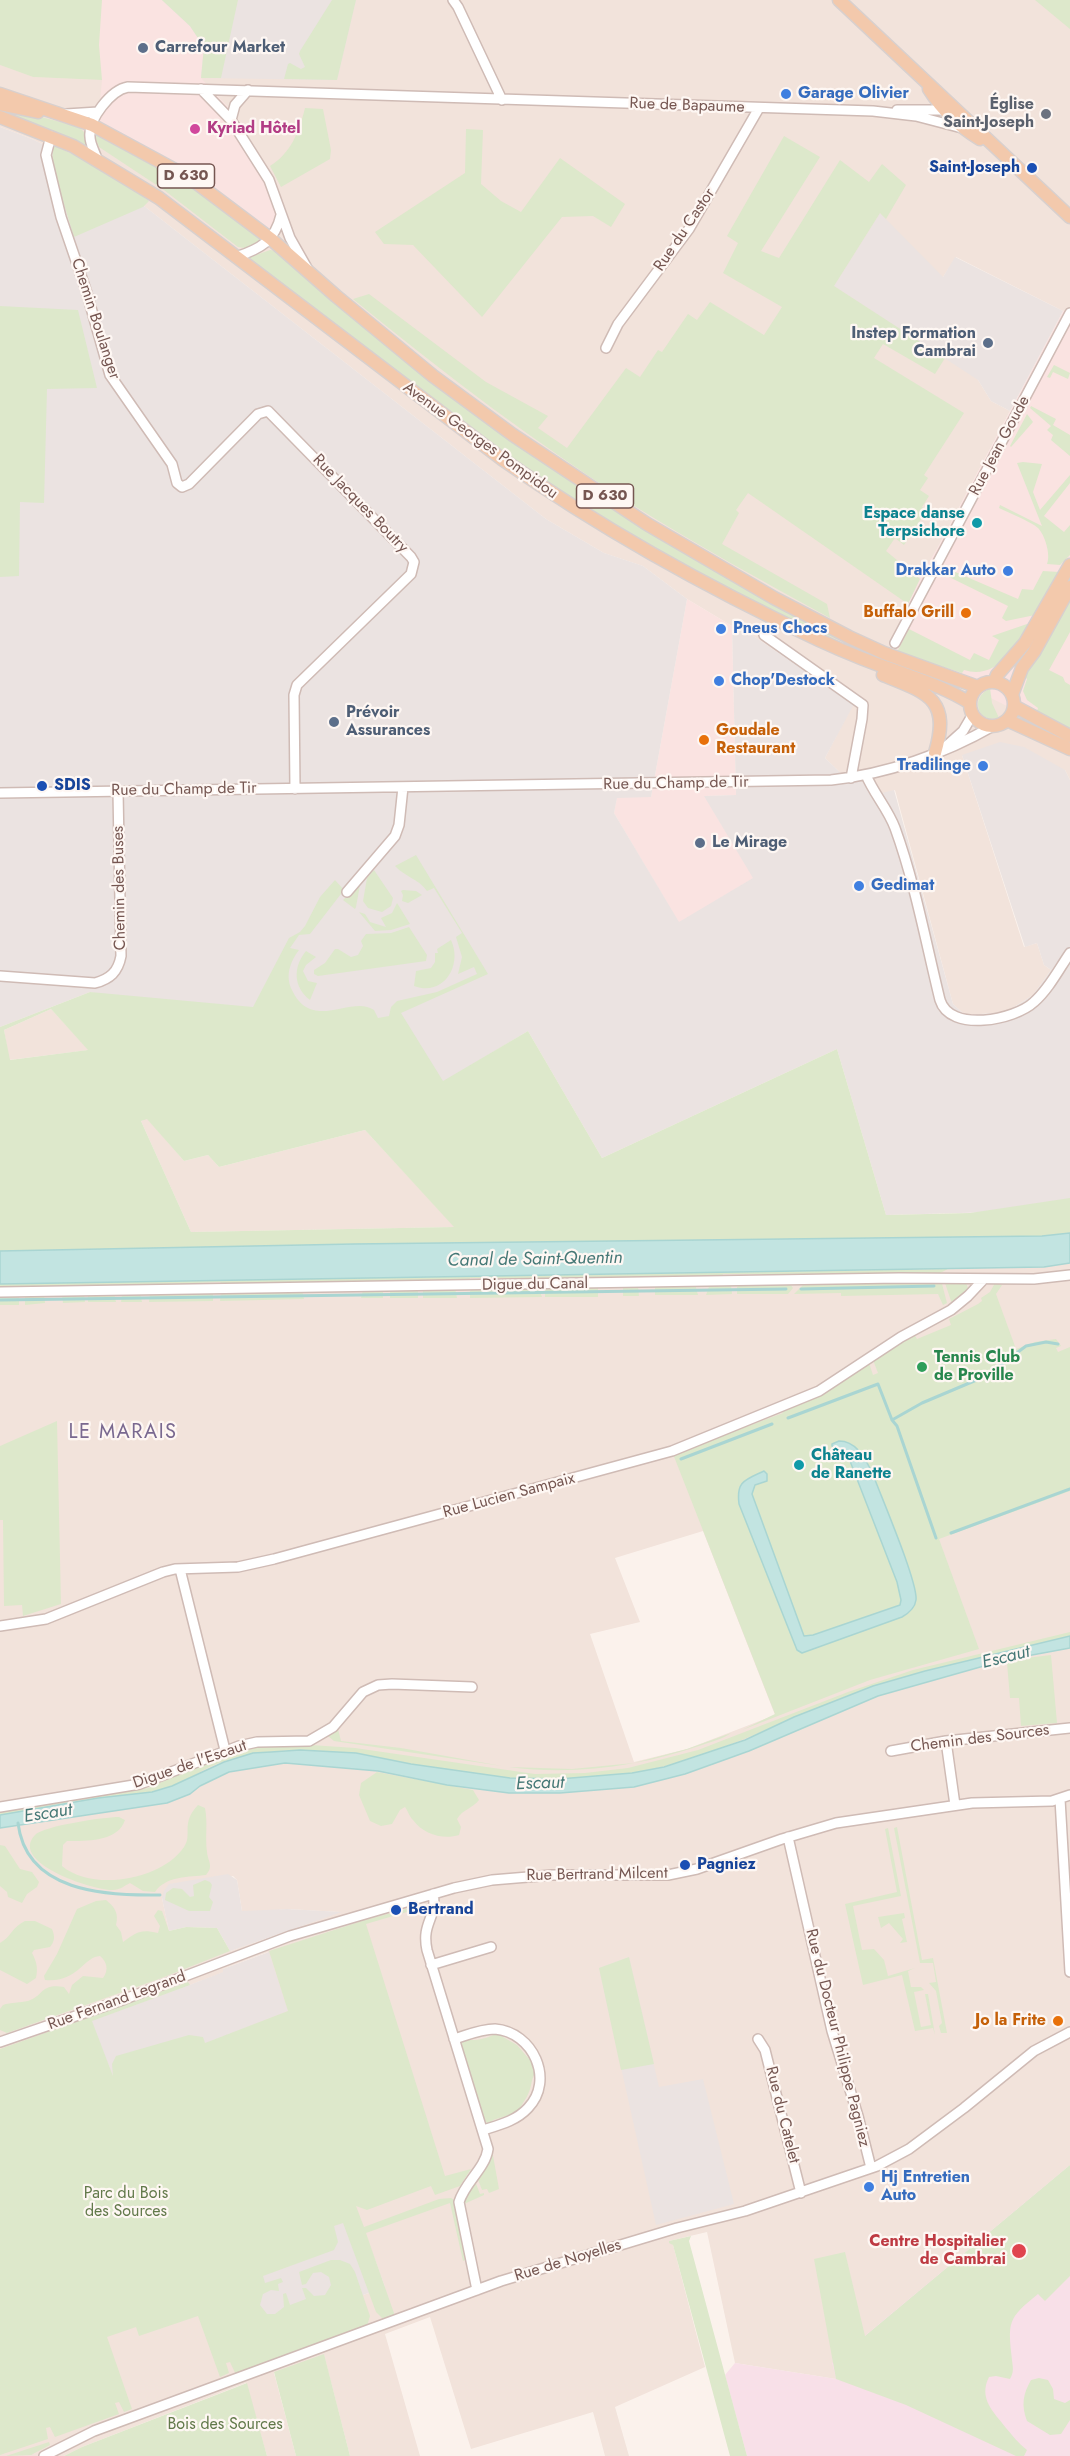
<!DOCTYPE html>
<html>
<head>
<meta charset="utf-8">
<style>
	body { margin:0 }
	canvas { display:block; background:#fbf2ec }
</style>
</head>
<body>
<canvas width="1070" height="2456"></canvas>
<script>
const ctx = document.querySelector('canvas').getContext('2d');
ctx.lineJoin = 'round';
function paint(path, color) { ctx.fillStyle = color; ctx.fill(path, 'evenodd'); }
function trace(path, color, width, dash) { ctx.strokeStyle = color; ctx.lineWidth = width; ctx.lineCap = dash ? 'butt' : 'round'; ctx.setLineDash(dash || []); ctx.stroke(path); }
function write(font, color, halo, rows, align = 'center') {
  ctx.font = font + ' Jost,sans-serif'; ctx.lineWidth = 4.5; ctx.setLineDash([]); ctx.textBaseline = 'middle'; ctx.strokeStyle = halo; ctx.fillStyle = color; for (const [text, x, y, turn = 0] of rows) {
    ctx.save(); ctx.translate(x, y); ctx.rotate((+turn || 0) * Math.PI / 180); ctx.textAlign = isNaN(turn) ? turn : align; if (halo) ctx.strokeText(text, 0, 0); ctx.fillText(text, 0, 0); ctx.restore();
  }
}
paint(new Path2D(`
	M0 0H1070V310L1063 311 956 257 943 277 978 380 991 401 1010 411 900 619 995 698 1070 737V780L1065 770 962 755 1024 947 1037 943 1044 965 1051 970 1033 995 1011 1009 996 1013 965 1015 953 1004 895 790 878 795 847 779 825 758 853 704 743 629 732 626 687 599 643 566 604 553 546 519 103 174 32 139 0 127Z
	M51 1009 89 1050 9 1060 4 1030Z
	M147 1118 184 1161 208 1155 219 1167 365 1130 455 1227 191 1232 141 1121Z
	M1070 1210V2165L865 2336 836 2379 735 2363 707 2232 669 2241 673 2245 705 2367 615 2407 629 2456H605L593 2412 471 2449 430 2317 385 2334 420 2456H350L324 2355 274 2373 296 2456H267L246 2383 82 2447 64 2456H0V1284L959 1269 980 1268 972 1216ZM703 1531 775 1715 687 1749 634 1762 590 1634 640 1622 615 1558ZM233 1876 237 1880 242 1911 258 1912 287 1909 340 1912 230 1951 169 1931 162 1898ZM268 1952 231 2033 114 2079 92 2021 195 1983 224 1972 223 1969ZM363 2227 385 2287 262 2332Z`), '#f2e3db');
paint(new Path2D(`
	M0 0H162L190 26 204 47 201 78 231 110 277 186 286 216 277 238 98 123 102 80 33 77 0 65Z
	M1070 310V737L897 652 909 629 899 620 919 579 938 547 1063 311Z
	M687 599 732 626 736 795 705 796 754 878 679 923 614 813 617 797H651Z`), '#fae3e1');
paint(new Path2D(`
	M162 0H356L337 80 201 78 204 47 190 26Z
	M0 127 32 139 103 174 546 519 604 553 643 566 687 599 651 797 617 798 614 813 679 922 753 878 704 796 736 795 732 626 743 629 854 704 825 758 847 779 860 780 878 794 894 790 953 1004 965 1015 996 1013 1011 1009 1033 995 1051 970 1044 965 1037 943 1025 947 962 755 1000 742 1024 747 1065 770 1070 780V1210L886 1215 837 1049 602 1158 528 1031 443 1082 90 992 0 1027Z
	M880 213 943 277 955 257 1063 311 1010 411 991 401 978 380 834 286Z
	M228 1874 237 1880 242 1911 287 1909 342 1912 230 1951 217 1928 186 1927 169 1931 162 1898 164 1891 169 1884Z
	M269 1952 288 2011 114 2079 91 2021 192 1984 223 1972V1969Z
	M629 1957 659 2087 703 2079 734 2204 656 2225 599 1968Z
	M359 2217 385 2287 262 2332 236 2261Z`), '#ebe3e1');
paint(new Path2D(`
	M1070 2165V2456H747L725 2375 735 2363 836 2379 832 2363Z`), '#f8e0e8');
paint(new Path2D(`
	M0 0H102L99 45 102 80 33 77 0 65Z
	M162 0H238L221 78H201L204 47 190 26Z
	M332 0H356L337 80 284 79 288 64 290 63 301 69 305 67 299 54 300 51Z
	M1035 0H1070V29Z
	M0 106 79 127 84 132 89 148 0 112Z
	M305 108 323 109 331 150 330 159 281 187 270 166C291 153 299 132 305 108Z
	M466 129 483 130 481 184 501 201 521 212 560 158 625 204 611 227 593 216 562 217 482 317 413 245 384 244 375 232 465 173Z
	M94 134 198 190 263 240 251 249 238 247 164 190 99 147Z
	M784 136 820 157 761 251 779 258 840 160 869 182 882 164 906 185 886 219 880 213 834 286 945 358 935 374 883 344 874 358 964 413 924 475 928 478 920 490 929 496 922 507 927 510 904 545 895 538 886 551 920 579 908 604 748 493 736 510 739 513 722 544 827 604 830 618C764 582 699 546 636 507 537 444 443 373 353 299L369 294 486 382 548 416 538 428 567 448 626 368 640 377 658 350 662 352 688 314 697 320 710 302 764 335 782 307 723 273 738 243 727 236Z
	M53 145 104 169 149 201 143 207 74 237 52 165Z
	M270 250 277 251 458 400 814 625 858 648C732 599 602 526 493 447 409 387 329 321 248 258Z
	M0 306 78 310 97 388 47 389 44 503 20 502 19 576 0 577Z
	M1054 365 1070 373 1068 379 1053 372 1050 378 1047 377Z
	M1031 406 1056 419 1053 425 1070 435V456L1051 440 1053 435 1047 430 1051 426 1030 408Z
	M1027 414 1033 422 1011 447 1010 446Z
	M1023 462 1042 464 1033 492 1040 510 1070 475V483L1044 516 1064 532 1070 525V555L1060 565 1047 564C1051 555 1045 535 1038 528 1030 521 1009 513 999 508L1000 505 1042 526 1017 463Z
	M946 568 1018 599 1022 589 1033 590 1043 571 1059 572 1035 615 1006 621 1002 618 1008 606 943 574Z
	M1070 597V632L1049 670 1063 677 1065 682 1070 685V730L1037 711 1038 708 1027 700 1023 691 1027 679 1025 677Z
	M1027 624 1029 625C1016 649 995 680 964 670L962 673 897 652 909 629 970 660 974 653 989 660 999 640 992 636Z
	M990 688 992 703 999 718 989 719 982 715C974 704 979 694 990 688Z
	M416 855 488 974 401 1013 443 1081 528 1031 602 1158 837 1049 886 1215 970 1213 1070 1198V1233L1042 1236 354 1244 0 1251V1027L90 992 253 1007 289 938 300 932 305 926 320 897 335 880 344 890 310 934 299 935 290 948 299 950C290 962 285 976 292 990 312 1033 352 994 374 1010L378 1018 389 1016 391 1007 397 1001 437 992 477 974 474 967 458 974 462 957 456 937 462 933 434 888 427 891C419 879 405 877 395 866ZM51 1009 88 1050 10 1060 4 1030ZM147 1119 184 1161 208 1155 219 1167 365 1130 454 1227 191 1232 141 1121Z
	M374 870 393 898 391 906 382 912 368 908 363 901 367 878Z
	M360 885 356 907 355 909 343 900Z
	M403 890 416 891 422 895 408 903 402 901 403 895 401 891Z
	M397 903 410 924 391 930 375 931 359 912 365 914 370 922 386 927 381 918 392 913Z
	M409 927 427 955 426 961 318 976 314 974V970L325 963 335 949H338L351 957 358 955 363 946 361 941 366 934 391 933Z
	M451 940C463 966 443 997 414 986L416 971 431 968 435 962V953H438L437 949Z
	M306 951 316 957 306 965 303 971 308 981 317 983 310 1000C293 987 293 967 306 951Z
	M948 1269 938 1274 763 1277 762 1274H723L721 1278 506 1281 505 1278H470L469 1282 223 1285 220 1282 196 1283 193 1286 0 1289V1284Z
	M941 1280 947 1303 943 1305 938 1294 841 1296V1293L794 1294 805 1283Z
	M944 1280 966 1282 968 1289 952 1304Z
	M789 1283 793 1288 788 1294H737V1287L740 1284Z
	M995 1283 1002 1285 996 1294 1016 1349 1035 1342 1056 1339 1061 1346 1056 1348 1058 1352 1070 1347V1491L939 1539 979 1649 870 1680 742 1730 775 1714 673 1454 783 1413 781 1410 869 1363 873 1375 878 1373 873 1360 914 1334 917 1339 951 1325 949 1319 978 1304 982 1301 981 1298 990 1292Z
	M695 1284 698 1295H655V1286Z
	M710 1284 731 1285 732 1294 706 1295Z
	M595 1286 598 1288V1297H545V1289L549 1287Z
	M623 1286H638L639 1296H623Z
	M538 1287 542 1297 470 1298V1291L473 1288Z
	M427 1288H455L457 1298H423V1291Z
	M383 1289V1298H361L363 1290Z
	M390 1289H418V1298H390Z
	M302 1290 304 1299 220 1301 221 1292Z
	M209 1292 213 1293V1301L149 1302 150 1293Z
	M114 1293 116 1302H88V1294Z
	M140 1293 142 1302H121L122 1294Z
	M19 1294V1305H0V1295Z
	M25 1294H44L45 1303 25 1305Z
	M62 1294H84L85 1302 63 1303Z
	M57 1421 61 1604 23 1616 22 1605 4 1606 3 1520H0V1446Z
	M1070 1632V1636C1004 1654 936 1665 871 1687 791 1715 717 1759 632 1773 560 1785 482 1780 411 1764 375 1756 339 1751 301 1750 276 1750 249 1754 225 1761 202 1768 182 1785 159 1791 140 1796 118 1795 98 1798 65 1802 33 1810 0 1815V1809L148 1788 222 1756 263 1746 311 1745 355 1748 535 1774 585 1773 628 1768 698 1750 848 1692 913 1670Z
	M1051 1655 1057 1723 1021 1726 1019 1698H1010L1007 1663 1026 1658Z
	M337 1725 341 1741 401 1748 502 1766 334 1741 328 1736Z
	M731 1733C725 1738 711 1742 702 1745 642 1766 573 1776 509 1767L572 1769 634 1763 687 1749Z
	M377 1772 473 1790 479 1800C472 1809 463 1809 457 1819L461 1827 459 1835C443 1840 423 1834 413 1820 409 1816 408 1811 405 1807L400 1810 392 1824 381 1826 370 1821 359 1795 361 1783Z
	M198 1805 205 1808C208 1823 205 1837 207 1852 208 1862 214 1866 206 1875 190 1877 165 1876 155 1892L143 1891 130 1883C124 1886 120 1890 113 1890 95 1891 8 1863 35 1835 43 1826 104 1817 119 1817L125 1820C118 1842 86 1841 67 1841L63 1845 62 1866C93 1892 162 1880 184 1847 193 1834 180 1824 198 1805Z
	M897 1827 922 1960 933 1958 947 2033H941L939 2026 942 2023 936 1991 929 1983 936 1982 933 1963H920L894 1828Z
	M888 1828 901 1896 853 1906 862 1950 874 1949 884 1960 888 1976 915 1968 908 1971 911 1987H921L924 1990 914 1992 921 2027 931 2025 925 1994H928L935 2035 933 2028 915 2031 902 1975 863 1985 845 1904 897 1892 885 1829Z
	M0 1845 5 1846 20 1869 32 1872 39 1882 37 1887 27 1894 22 1903 8 1897 7 1892 0 1886Z
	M205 1880 210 1882 212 1885 209 1897 213 1902 210 1911H189L165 1900 166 1893 173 1888 182 1889 190 1897 194 1896 193 1885Z
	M106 1900C115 1907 119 1914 116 1925L121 1932 123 1942C137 1932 140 1929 158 1933L160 1926 154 1916 158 1910 162 1911 169 1931 186 1927 217 1928 230 1951 159 1979 7 2033 0 2030V2009L3 2005C11 2002 20 2003 28 2001 44 1996 40 1983 64 1987L69 1994 72 1985 83 1976 103 1978C109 1970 107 1962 100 1956 83 1957 78 1983 45 1980L44 1976 57 1954 77 1909 96 1901Z
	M421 1905 424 1907 366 1924 445 2176 471 2169 460 2186 435 2195 431 2186 367 2210 356 2206 364 2227 439 2199 451 2198 454 2200 465 2260 463 2261 450 2203 366 2233 395 2316 384 2320 376 2312 343 2223 334 2226 338 2242 334 2250 263 2276 265 2283 281 2278 283 2282 278 2284 279 2291 271 2290 263 2294 260 2305 267 2314H275L284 2307 283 2294 286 2293 290 2305 306 2299 302 2288H306L314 2296 325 2295 331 2285 329 2277 321 2272 313 2273 306 2284 302 2285 299 2272 331 2260H340L350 2264 355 2272 370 2316 367 2326 236 2375 230 2362 226 2363 229 2373 220 2377 198 2316 139 2336 136 2327 107 2337 132 2409 124 2412 119 2402 115 2403 119 2414 55 2437 50 2427 46 2428 48 2439 0 2455V2049L188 1982 190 1985 92 2021 113 2076 112 2064 116 2056 189 2035 203 2037 205 2043 288 2011 269 1951 365 1920Z
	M904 1913 905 1918 902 1919 907 1942 900 1943 903 1939 889 1923 881 1928 878 1917Z
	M25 1921H35L52 1929C55 1936 55 1941 50 1947L34 1950 32 1953C37 1962 38 1969 36 1978L27 1984 0 1970V1943C11 1937 12 1927 25 1921Z
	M629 1957 654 2064 621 2070 599 1968Z
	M496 2033 517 2045 529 2059 533 2060 536 2072C531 2078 532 2085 529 2092 526 2100 521 2104 519 2112L493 2120 491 2124H488L482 2117 460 2045 466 2039C473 2042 490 2038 496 2033Z
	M492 2150 499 2189 489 2193 487 2189 482 2190 477 2177Z
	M1070 2165V2276L1045 2301 1038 2294C1007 2319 1008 2322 1012 2360 1013 2368 1014 2372 1010 2379L996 2376 989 2377C978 2399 994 2412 1006 2428 1013 2436 1018 2443 1027 2450L1024 2456H1016L906 2405 836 2379 814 2259 845 2252 865 2336Z
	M475 2181 480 2194 484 2193V2195L464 2204 477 2273 463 2204Z
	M691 2236 689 2241 747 2456H730L673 2245 669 2243V2241Z
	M324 2354 350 2456H296L274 2372Z
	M1039 2378 1048 2380 1053 2389 1054 2399 1065 2403 1070 2400V2420L1061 2434 1050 2435 1027 2421C1021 2405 1023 2394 1031 2380Z
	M247 2383 267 2456H64L82 2447Z
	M49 2442 50 2445 31 2455 6 2456Z`), '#dde8cb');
const water = new Path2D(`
	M1070 1233V1263L1044 1267 0 1284V1251L354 1244 1042 1236Z
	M839 1441C856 1441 864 1457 872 1472 880 1494 918 1582 916 1600 915 1608 909 1613 902 1617L802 1653 797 1650 739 1504C736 1481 745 1480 764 1471L767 1474V1481L755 1485 752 1494 804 1636 813 1635 900 1605 901 1600 897 1582 850 1461 846 1455 832 1446V1444Z
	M1070 1636V1648L1005 1660 878 1696 749 1751 685 1774 634 1787 560 1793H509L447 1785 378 1771 285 1763 229 1772 200 1786 190 1794 167 1803 0 1828V1815L98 1798 152 1792 172 1786 224 1762 253 1753 271 1752 300 1750 356 1753 411 1764 510 1778 559 1779 632 1773 664 1767 745 1740 794 1717 873 1686 925 1671Z`);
paint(water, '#c2e4e1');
trace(water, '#a9d5d2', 1.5);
trace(new Path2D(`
	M801 1289 934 1286
	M0 1300 786 1289
	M788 1418 878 1384 892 1420 922 1403 986 1376 1026 1346 1046 1342 1058 1344
	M892 1420 897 1426 936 1538
	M681 1459 772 1424
	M951 1533 1070 1489
	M18 1823C26 1892 105 1896 160 1895`), '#a9d5d2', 3);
const minor = new Path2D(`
	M453 0 458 7 502 100
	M201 89 231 120 269 180 290 238 307 268
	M897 110H946
	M66 114 98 112
	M231 120 235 105 248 90
	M51 136 46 155 61 217 86 290 110 375 172 464 177 483 182 487 189 484 258 414 268 411 411 557 414 562 411 574 297 685 294 695 295 789
	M97 159C95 152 90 144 90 137 88 119 111 90 128 87L873 111 916 116 962 128
	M236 257C260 249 275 241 281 215
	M606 348 618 324 689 229 759 108
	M764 635 863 705 862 719 851 778
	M895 643 1070 313
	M943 749 963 731 973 714
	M866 775C874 794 888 809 895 828 915 883 926 943 940 1000 950 1033 1015 1020 1034 1002 1049 989 1059 969 1070 953
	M0 793 831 780C887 774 944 754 993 726
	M347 892 395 836 399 825 403 787
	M0 976 95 983C110 979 118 972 121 956L118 791
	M0 1292 899 1278 1034 1279 1070 1275
	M180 1569 225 1750
	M0 1626 46 1619 163 1572 175 1569 238 1567 274 1559 672 1451 819 1391 901 1337 951 1310 968 1296 984 1279
	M946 1741 955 1805
	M891 1751 946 1741 1070 1728
	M1060 1799 1070 1972
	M0 1807 140 1784 239 1746 257 1742 309 1741 333 1727 363 1692 378 1685 392 1684 472 1687
	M788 1837 832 2031 858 2116 871 2168
	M433 1894C438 1917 421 1922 427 1950L488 2149C485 2169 465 2182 459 2202L477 2290
	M431 1965 491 1947
	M454 2039C467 2035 481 2029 495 2029 533 2032 555 2080 528 2108 516 2121 499 2125 483 2130
	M758 2039 765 2050 801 2193
	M0 2042 125 1999 290 1936 454 1888 492 1880 552 1875H668L697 1869 782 1839 836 1823 972 1803 1052 1801 1070 1795
	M44 2456 94 2431 501 2281 677 2228 745 2211 877 2166 909 2149 964 2108 1034 2051 1070 2032`);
const major = new Path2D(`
	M839 0 1070 217
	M929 89C943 111 958 126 980 139
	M0 94 92 125 190 178 271 239 336 296 433 376 513 435 647 524 774 598 849 637 884 653 978 687
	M0 104 38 112
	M0 117 73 146 159 198 502 459C602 529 708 588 819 640 845 652 872 663 899 672 924 681 948 689 970 703
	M883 675C928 693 951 699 935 753
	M994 682 997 675 1025 643 1070 565
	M970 704a22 22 0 1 1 44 0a22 22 0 1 1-44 0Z
	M1012 695 1022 668 1034 652 1070 587
	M1014 706 1070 736
	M1007 720 1070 749`);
trace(minor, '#cfbbb5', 12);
trace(major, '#d8d0ce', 15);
trace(minor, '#fff', 9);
trace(major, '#f3c9ac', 12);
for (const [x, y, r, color] of [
	[143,48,6,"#5c6f8a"],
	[786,94,6,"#3f7fe0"],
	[1046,114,6,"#6b7280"],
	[195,129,6,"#d1479c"],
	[1032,168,6,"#1a4fb4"],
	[988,343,6,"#5c6f8a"],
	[977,523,6,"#0f9aa8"],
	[1008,571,6,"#3f7fe0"],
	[966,613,6,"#e8710a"],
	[721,629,6,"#3f7fe0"],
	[719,681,6,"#3f7fe0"],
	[334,722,6,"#5c6f8a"],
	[704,740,6,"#e8710a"],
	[983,766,6,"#3f7fe0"],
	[42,786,6,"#1a4fb4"],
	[700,843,6,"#5c6f8a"],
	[859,886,6,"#3f7fe0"],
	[922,1367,6,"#2e9e5b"],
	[799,1465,6,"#0f9aa8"],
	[685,1865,6,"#1a4fb4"],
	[396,1910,6,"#1a4fb4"],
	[1058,2021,6,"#e8710a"],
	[869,2187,6,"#3f7fe0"],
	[1019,2251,8,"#e0444e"]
]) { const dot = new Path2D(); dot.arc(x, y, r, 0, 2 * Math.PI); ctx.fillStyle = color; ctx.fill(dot); trace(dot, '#fef7f3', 2); }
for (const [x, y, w] of [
	[186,176,57],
	[605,496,57]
]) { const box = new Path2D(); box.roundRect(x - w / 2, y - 12, w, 24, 4.5); ctx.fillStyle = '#fef7f3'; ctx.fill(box); trace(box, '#755651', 1.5); }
write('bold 15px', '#755651', null, [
	["D 630",186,176],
	["D 630",605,496]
]);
write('bold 16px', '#4e5e75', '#fef7f3', [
	["Carrefour Market",155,48],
	["Instep Formation",976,334,"right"],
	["Cambrai",976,352,"right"],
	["Prévoir",346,713],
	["Assurances",346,731],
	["Le Mirage",712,843]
], 'left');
write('bold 16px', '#366cbe', '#fef7f3', [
	["Garage Olivier",798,94],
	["Drakkar Auto",996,571,"right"],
	["Pneus Chocs",733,629],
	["Chop'Destock",731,681],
	["Tradilinge",971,766,"right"],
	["Gedimat",871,886],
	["Hj Entretien",881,2178],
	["Auto",881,2196]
], 'left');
write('bold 16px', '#5b616d', '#fef7f3', [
	["Église",1034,105],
	["Saint-Joseph",1034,123]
], 'right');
write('16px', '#755651', '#fef7f3', [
	["Rue de Bapaume",687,106,2],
	["Rue du Castor",685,230,-56],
	["Chemin Boulanger",95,319,72],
	["Avenue Georges Pompidou",480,441,36],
	["Rue Jean Goude",1000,446,-62],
	["Rue Jacques Boutry",360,504,46],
	["Rue du Champ de Tir",676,784,-1],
	["Rue du Champ de Tir",184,790,-1],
	["Chemin des Buses",120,888,-91],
	["Digue du Canal",535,1285,-1],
	["Rue Lucien Sampaix",509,1496,-15],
	["Chemin des Sources",980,1739,-7],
	["Digue de l'Escaut",190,1765,-19],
	["Rue Bertrand Milcent",597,1875,-1],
	["Rue Fernand Legrand",117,2001,-20],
	["Rue du Docteur Philippe Pagniez",837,2038,76],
	["Rue du Catelet",782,2115,76],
	["Rue de Noyelles",568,2261,-17]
]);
write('bold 16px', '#b23c85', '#fef7f3', [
	["Kyriad Hôtel",207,129]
], 'left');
write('bold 16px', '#164399', '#fef7f3', [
	["Saint-Joseph",1020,168,"right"],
	["SDIS",54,786],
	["Pagniez",697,1865],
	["Bertrand",408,1910]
], 'left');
write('bold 16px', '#0d838f', '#fef7f3', [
	["Espace danse",965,514],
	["Terpsichore",965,532],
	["Château",811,1456,"left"],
	["de Ranette",811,1474,"left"]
], 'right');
write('bold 16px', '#c56008', '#fef7f3', [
	["Buffalo Grill",954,613],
	["Goudale",716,731,"left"],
	["Restaurant",716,749,"left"],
	["Jo la Frite",1046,2021]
], 'right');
write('bold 16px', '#27864d', '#fef7f3', [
	["Tennis Club",934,1358],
	["de Proville",934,1376]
], 'left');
write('16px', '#62794a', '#fef7f3', [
	["Parc du Bois",126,2194],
	["des Sources",126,2212],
	["Bois des Sources",225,2425]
]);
write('bold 16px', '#be3a42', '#fef7f3', [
	["Centre Hospitalier",1006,2242],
	["de Cambrai",1006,2260]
], 'right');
write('italic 18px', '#457876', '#fef7f3', [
	["Canal de Saint-Quentin",535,1260,-1],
	["Escaut",1006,1658,-14],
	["Escaut",540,1784,-2],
	["Escaut",48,1814,-9]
]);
ctx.letterSpacing = '1.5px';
write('20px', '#7a6990', '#fef7f3', [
	["LE MARAIS",123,1433]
]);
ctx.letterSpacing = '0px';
</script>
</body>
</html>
